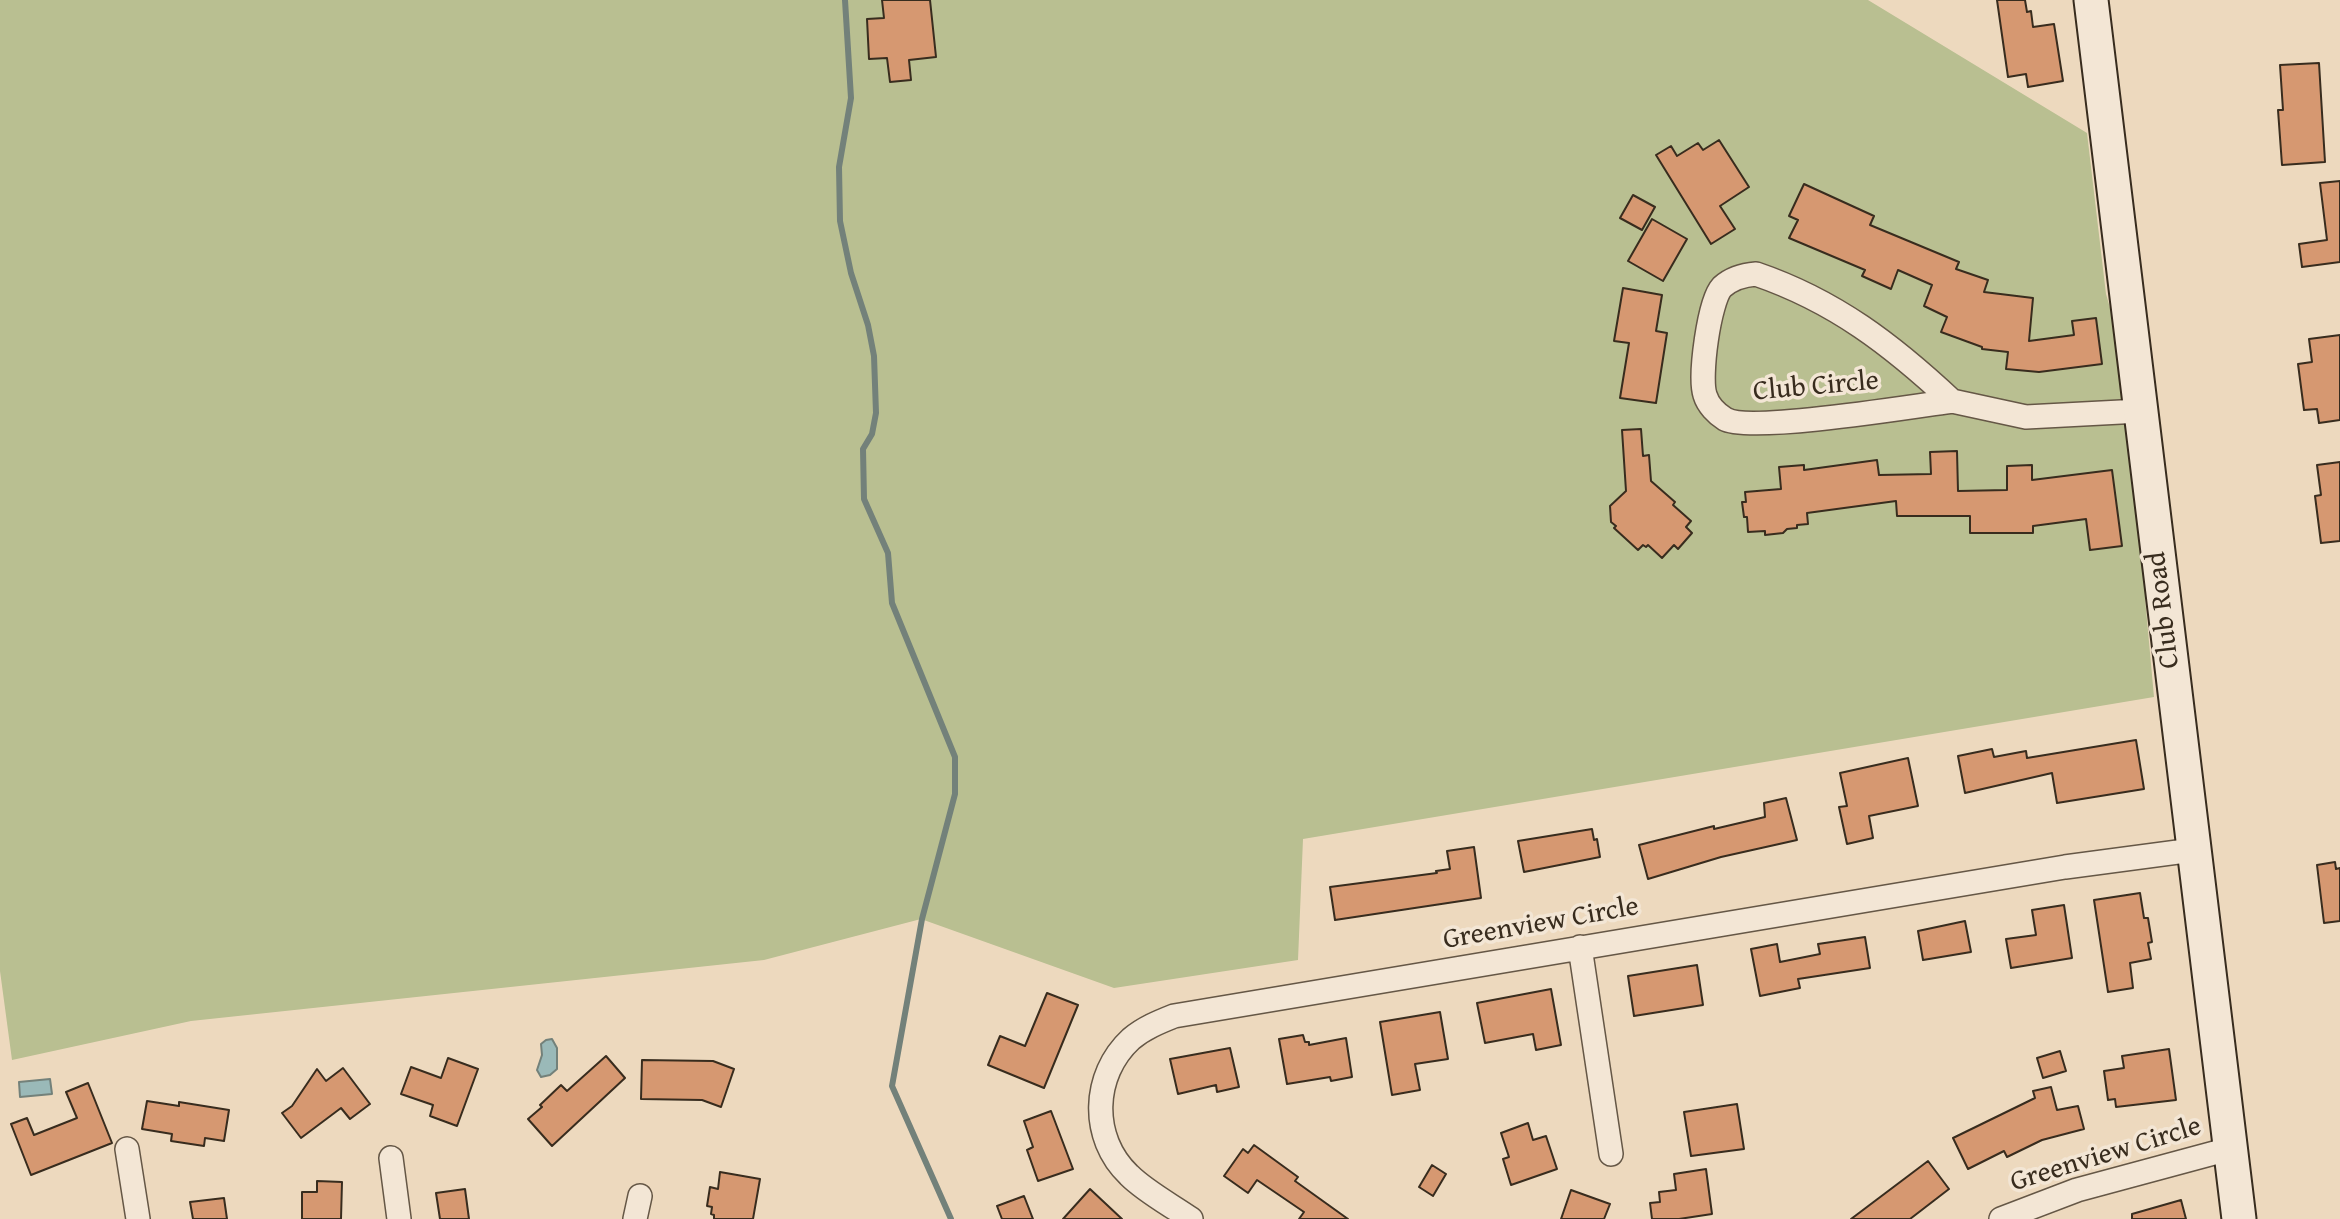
<!DOCTYPE html>
<html>
<head>
<meta charset="utf-8">
<style>
	body { margin:0 }
	canvas { display:block; background:#edd9be }
</style>
</head>
<body>
<canvas width="2340" height="1219"></canvas>
<script>
const ctx = document.querySelector('canvas').getContext('2d');
ctx.lineJoin = 'round';
function paint(path, color) { ctx.fillStyle = color; ctx.fill(path, 'evenodd'); }
function trace(path, color, width, dash) { ctx.strokeStyle = color; ctx.lineWidth = width; ctx.lineCap = dash ? 'butt' : 'round'; ctx.setLineDash(dash || []); ctx.stroke(path); }
function write(font, color, halo, rows, align = 'center') {
  ctx.font = font + ' "Gentium Book Plus",serif'; ctx.lineWidth = 7; ctx.setLineDash([]); ctx.textBaseline = 'middle'; ctx.strokeStyle = halo; ctx.fillStyle = color; for (const [text, x, y, turn = 0] of rows) {
    ctx.save(); ctx.translate(x, y); ctx.rotate((+turn || 0) * Math.PI / 180); ctx.textAlign = isNaN(turn) ? turn : align; if (halo) ctx.strokeText(text, 0, 0); ctx.fillText(text, 0, 0); ctx.restore();
  }
}
paint(new Path2D(`
	M0 0H1868L2087 133 2106 294 2140 411 2160 575 2145 598 2154 697 1303 839 1298 960 1114 988 921 919 764 960 191 1021 12 1060 0 971Z`), '#b9bf91');
const water = new Path2D(`
	M552 1039 557 1048V1069L550 1075 541 1077 537 1070 542 1055 541 1044 546 1040Z
	M50 1079 52 1094 20 1097 19 1082Z`);
paint(water, '#9ab9b8');
trace(water, '#73817a', 2);
trace(new Path2D(`
	M845 0 851 98 839 167 840 221 851 273 868 325 874 356 876 413 872 434 863 449 864 499 888 553 892 603 955 757V794L922 919 892 1086 951 1219`), '#73817a', 6);
const building = new Path2D(`
	M882 0H930L936 57 909 60 911 80 890 82 887 58 869 59 867 19 884 18Z
	M1997 0H2025L2027 12 2031 11 2033 27 2054 24 2063 81 2028 87 2026 74 2008 77Z
	M2319 63 2325 162 2282 165 2278 110H2283L2280 65Z
	M1719 140 1749 187 1720 206 1735 229 1711 244 1656 155 1671 146 1677 156 1698 143 1703 150Z
	M2340 181V262L2302 267 2299 244 2327 240 2320 183Z
	M1804 184 1874 216 1870 225 1959 262 1956 269 1988 280 1984 292 2033 298 2029 341 2074 335 2072 321 2096 318 2102 364 2039 372 2006 369 2008 352 1982 349V347L1941 332 1947 317 1924 306 1932 285 1898 270 1891 289 1862 276 1865 270 1789 238 1798 220 1789 216Z
	M1633 195 1655 207 1642 230 1620 218Z
	M1652 219 1687 239 1663 281 1628 261Z
	M1623 288 1662 295 1656 331 1667 333 1656 403 1620 398 1629 343 1614 341Z
	M2340 335V420L2319 423 2317 409 2304 410 2298 364 2312 362 2309 339Z
	M1641 429 1643 456 1649 455 1651 481 1675 502 1673 505 1691 521 1686 527 1692 533 1678 549 1674 545 1662 558 1648 545 1646 547 1643 545 1638 550 1614 528 1616 526 1611 522 1610 506 1626 491 1622 430Z
	M1957 451 1958 491 2007 490V466L2032 465V480L2112 470 2122 546 2090 550 2086 519 2033 526V533H1970V516H1897L1896 501 1807 513 1808 524 1797 525V528L1787 529 1783 533 1765 535V531L1748 532 1747 517H1744L1742 502H1746L1745 492 1781 489 1779 467 1804 465V470L1877 460 1879 475 1931 474 1930 452Z
	M2340 462V541L2321 543 2315 496 2321 495 2317 465Z
	M2136 740 2144 789 2057 803 2052 773 1965 793 1958 756 1992 749 1994 757 2026 751 2027 758Z
	M1908 758 1918 806 1869 816 1873 838 1847 844 1839 807 1847 806 1840 773Z
	M1786 798 1797 840 1721 857 1648 879 1639 845 1714 826V829L1765 817 1764 803Z
	M1592 829 1594 840 1597 839 1600 857 1524 872 1518 841Z
	M1474 847 1481 898 1335 920 1330 887 1437 873 1436 871 1450 869 1447 851Z
	M2335 862 2336 869 2340 868V921L2324 923 2317 865Z
	M2140 893 2144 918H2148L2152 942 2148 943 2151 959 2130 963 2133 988 2108 992 2094 900Z
	M2064 905 2072 958 2011 968 2006 939 2036 935 2032 910Z
	M1965 921 1971 952 1923 960 1918 931Z
	M1865 937 1870 968 1798 979 1800 988 1760 996 1751 949 1777 944 1780 962 1820 954 1818 944Z
	M1697 965 1703 1005 1634 1016 1628 976Z
	M1551 989 1561 1045 1536 1050 1533 1034 1485 1043 1477 1003Z
	M1047 993 1078 1005 1044 1088 988 1065 1000 1036 1025 1046Z
	M1440 1012 1448 1059 1415 1064 1420 1090 1392 1095 1380 1022Z
	M1303 1035 1305 1042H1309V1045L1346 1038 1352 1077 1331 1081 1330 1077 1287 1084 1279 1039Z
	M1230 1048 1239 1087 1217 1092 1216 1085 1178 1094 1170 1059Z
	M2169 1049 2176 1100 2116 1107 2115 1099 2108 1100 2104 1071 2124 1068 2122 1056Z
	M2060 1051 2066 1071 2043 1078 2037 1058Z
	M606 1056 625 1078 552 1146 528 1119 542 1107 540 1105 561 1085 567 1091Z
	M448 1058 478 1069 457 1126 430 1116 433 1105 401 1094 411 1067 441 1078Z
	M642 1060 713 1061 734 1069 721 1107 702 1100 641 1099Z
	M343 1068 370 1104 350 1119 341 1108 301 1138 282 1113 292 1106 317 1069 326 1081Z
	M88 1083 112 1143 31 1175 11 1124 27 1118 34 1135 77 1118 66 1092Z
	M2051 1087 2057 1110 2078 1106 2084 1129 2042 1140 2007 1157 2004 1151 1968 1169 1953 1138 2035 1098 2033 1091Z
	M147 1101 179 1106V1102L229 1110 224 1141 205 1138 204 1146 171 1141 172 1134 142 1129Z
	M1737 1104 1744 1149 1691 1156 1684 1112Z
	M1051 1111 1073 1169 1038 1181 1027 1150 1033 1147 1024 1121Z
	M1528 1123 1533 1140 1546 1136 1557 1169 1511 1185 1503 1159 1509 1157 1501 1133Z
	M1254 1145 1298 1177 1295 1181 1348 1219H1299L1304 1212 1257 1180 1248 1193 1224 1176 1243 1149 1248 1153Z
	M1928 1161 1949 1189 1910 1219H1851Z
	M1432 1165 1446 1174 1433 1196 1419 1187Z
	M1706 1169 1712 1214 1679 1219H1652L1650 1203 1660 1202 1659 1192 1676 1190 1674 1174Z
	M720 1172 760 1179 753 1219H714V1215L711 1214 712 1207 707 1206 710 1187 718 1189Z
	M317 1181 342 1182 341 1219H302V1192H317Z
	M465 1189 469 1219H440L436 1193Z
	M1090 1189 1122 1219H1063Z
	M1571 1190 1610 1204 1604 1219H1561Z
	M1024 1196 1033 1219H1002L997 1206Z
	M224 1198 227 1219H193L190 1202Z
	M2181 1200 2186 1219H2132V1214Z`);
paint(building, '#d69871');
trace(building, '#382c1e', 2);
const street = new Path2D(`
	M1756 274C1835 301 1892 345 1952 401 1916 406 1749 433 1725 419 1717 414 1708 405 1705 395 1699 377 1709 301 1722 287 1732 278 1743 275 1756 274Z
	M1952 401 2026 417 2140 411
	M1580 947 1611 1154
	M127 1149 138 1219
	M391 1158 399 1219
	M635 1219 640 1196
	M1191 1219C1171 1205 1146 1192 1129 1175 1090 1138 1092 1075 1131 1039 1144 1028 1159 1022 1174 1016L2065 867 2193 850
	M2001 1219 2077 1190 2229 1149`);
const secondary = new Path2D(`
	M2091 0 2239 1219`);
trace(street, '#655746', 26);
trace(secondary, '#382c1e', 37);
trace(street, '#f3e6d5', 23);
trace(secondary, '#f3e6d5', 33);
write('28px', '#382c1e', '#f3e6d5', [
	["Club Circle",1816,387,-5],
	["Club Road",2164,610,-97],
	["Greenview Circle",1541,924,-10],
	["Greenview Circle",2106,1155,-17]
]);
</script>
</body>
</html>
